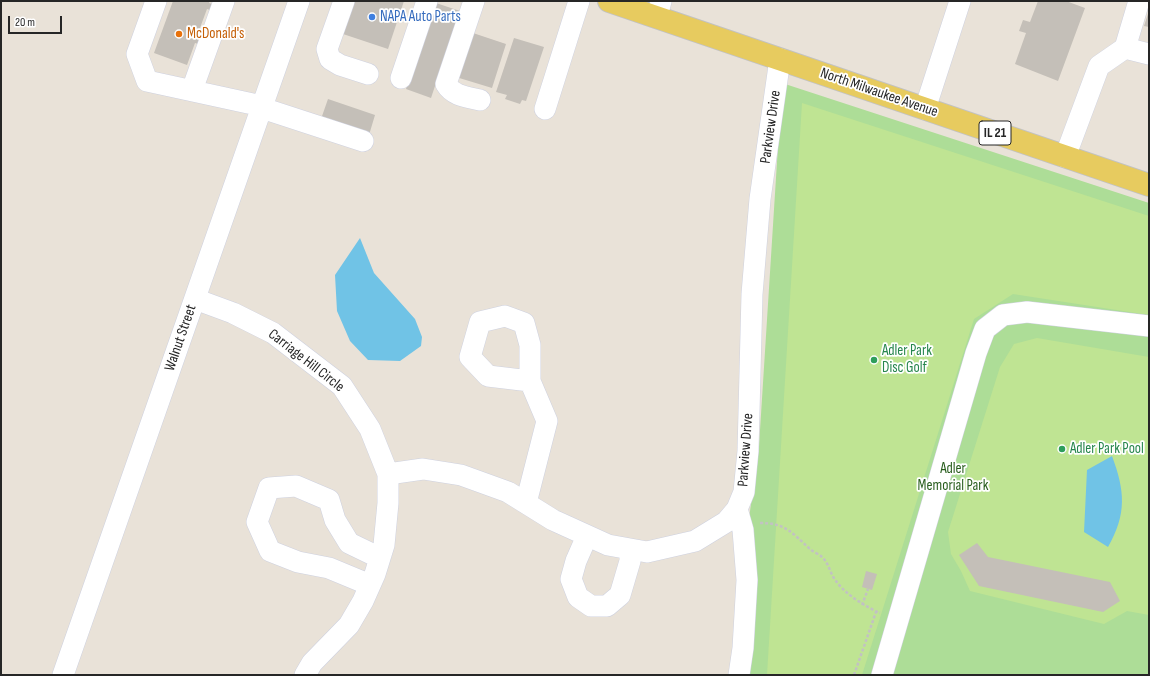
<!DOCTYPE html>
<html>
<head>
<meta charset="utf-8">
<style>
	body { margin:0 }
	#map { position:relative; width:1150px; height:676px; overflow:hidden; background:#e9e2d8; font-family:"Sofia Sans Condensed",sans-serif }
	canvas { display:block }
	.frame { position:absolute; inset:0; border:2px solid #262626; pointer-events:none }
	.scale { position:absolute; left:8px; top:16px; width:54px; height:18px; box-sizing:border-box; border:2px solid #262626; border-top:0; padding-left:5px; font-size:12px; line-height:14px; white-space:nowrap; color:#262626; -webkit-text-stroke:3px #fff; paint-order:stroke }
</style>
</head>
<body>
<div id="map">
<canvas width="1150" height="676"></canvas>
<div class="frame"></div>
<div class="scale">20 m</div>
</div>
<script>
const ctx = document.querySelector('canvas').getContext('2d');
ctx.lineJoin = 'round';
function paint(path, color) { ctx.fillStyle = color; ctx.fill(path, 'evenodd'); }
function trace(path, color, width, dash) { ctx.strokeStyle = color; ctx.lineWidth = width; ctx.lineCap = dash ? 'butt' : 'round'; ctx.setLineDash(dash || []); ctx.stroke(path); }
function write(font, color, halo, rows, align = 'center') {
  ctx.font = font + ' "Sofia Sans Condensed",sans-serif'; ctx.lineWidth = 3.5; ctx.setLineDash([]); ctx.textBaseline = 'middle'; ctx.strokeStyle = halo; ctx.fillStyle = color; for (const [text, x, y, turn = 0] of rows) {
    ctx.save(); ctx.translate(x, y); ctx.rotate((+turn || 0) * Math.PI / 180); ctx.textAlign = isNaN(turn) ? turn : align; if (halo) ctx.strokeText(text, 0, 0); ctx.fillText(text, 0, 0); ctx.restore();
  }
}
paint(new Path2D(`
	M782 83 1149 203V675H745L747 533 759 446Z`), '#addd97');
paint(new Path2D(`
	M802 103 1149 216V315L1013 294 974 319 862 675H767Z
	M1037 338 1149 357V615L1127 611 1104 624 970 591 961 571 951 554 948 532 1000 367 1014 344Z`), '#bfe493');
paint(new Path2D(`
	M360 238 374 273 415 319 422 337 421 346 400 361 368 360 350 341 337 311 335 275Z
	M1112 456C1125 491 1127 514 1108 547L1084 532 1087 470Z`), '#70c3e6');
paint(new Path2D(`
	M173 1H210L209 3 212 4 210 10 207 9 197 36 200 37 198 44 195 43 187 65 154 53Z
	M351 1H404L388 49 340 33Z
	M1038 1H1066L1085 8 1058 81 1015 64 1026 33 1019 31 1023 20 1030 22Z
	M436 3 460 11 431 98 406 89Z
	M1149 11V27L1144 26Z
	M470 32 506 44 492 88 456 77Z
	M514 38 544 47 526 101 522 100 520 104 505 99 507 95 496 92Z
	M328 99 375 115 369 135 321 119Z
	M977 543 988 557 1110 582 1120 601 1103 612 979 586 959 555Z
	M866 571 877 574 872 590 862 587Z`), '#c4bfb8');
const minor = new Path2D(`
	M156 1 137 54 147 81 262 106
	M344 1 327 49 330 59 340 65 368 74
	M474 1 446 84C453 96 467 97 480 100
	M657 17 661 1
	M1125 48 1149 54
	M401 78 427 1
	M192 90 224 1
	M262 108 363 141
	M545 109 579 1
	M925 109 960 1
	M1065 157 1099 66 1125 48 1139 1
	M195 299 233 313 273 333 342 386 370 429 388 474V503L384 545 375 574 363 601 349 625 312 663 305 675
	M388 474 423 469 461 475 508 492 553 520 608 545 647 552 695 541 726 522 737 509 744 492 748 451 752 294 760 199 780 59
	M526 503 547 421 530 381V345L524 323 505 316 480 322 470 357 488 376 530 381
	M737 509 743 530 747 580 743 648 739 675
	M587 536 576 561 571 579 578 597 591 606H607L620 595 630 561V549
	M370 585 329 568 298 562 270 551 257 522 269 488 296 486 329 500 335 520 349 543 380 558
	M63 675 299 1
	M882 675 976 353 985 329 1003 315 1027 312 1149 326`);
const major = new Path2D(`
	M609 1 1149 185`);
trace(minor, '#ced1df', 22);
trace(major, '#c2c2c2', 24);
trace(new Path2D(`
	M760 523C786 523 792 533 810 549 813 552 819 554 822 557 829 563 830 574 836 581 845 594 866 607 880 613
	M862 605 868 589
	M854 675 876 612`), '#c2c2c2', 2.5, [3, 2]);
trace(minor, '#fff', 21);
trace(major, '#e7cb5f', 22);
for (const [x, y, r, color] of [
	[372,17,4,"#3f7fe0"],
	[179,34,4,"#e8710a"],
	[874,360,4,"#2e9e5b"],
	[1062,449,4,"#2e9e5b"]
]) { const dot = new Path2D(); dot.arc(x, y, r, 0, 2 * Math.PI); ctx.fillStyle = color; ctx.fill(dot); trace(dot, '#fff', 1.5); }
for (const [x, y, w] of [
	[995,133,32]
]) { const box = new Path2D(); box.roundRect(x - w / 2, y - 12, w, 24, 3); ctx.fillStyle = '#fff'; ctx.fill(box); trace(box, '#262626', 1); }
write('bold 14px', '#262626', null, [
	["IL 21",995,133]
]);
write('15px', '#366cbe', '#fff', [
	["NAPA Auto Parts",380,17]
], 'left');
write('15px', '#c56008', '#fff', [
	["McDonald's",187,34]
], 'left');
write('15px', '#262626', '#fff', [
	["North Milwaukee Avenue",879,93,19],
	["Parkview Drive",771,127,-82],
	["Walnut Street",181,338,-71],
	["Carriage Hill Circle",306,361,38],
	["Parkview Drive",746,450,-86]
]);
write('15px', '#27864d', '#fff', [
	["Adler Park",882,351],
	["Disc Golf",882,368],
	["Adler Park Pool",1070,449]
], 'left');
write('15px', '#285d1d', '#fff', [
	["Adler",953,469],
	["Memorial Park",953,486]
]);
</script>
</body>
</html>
